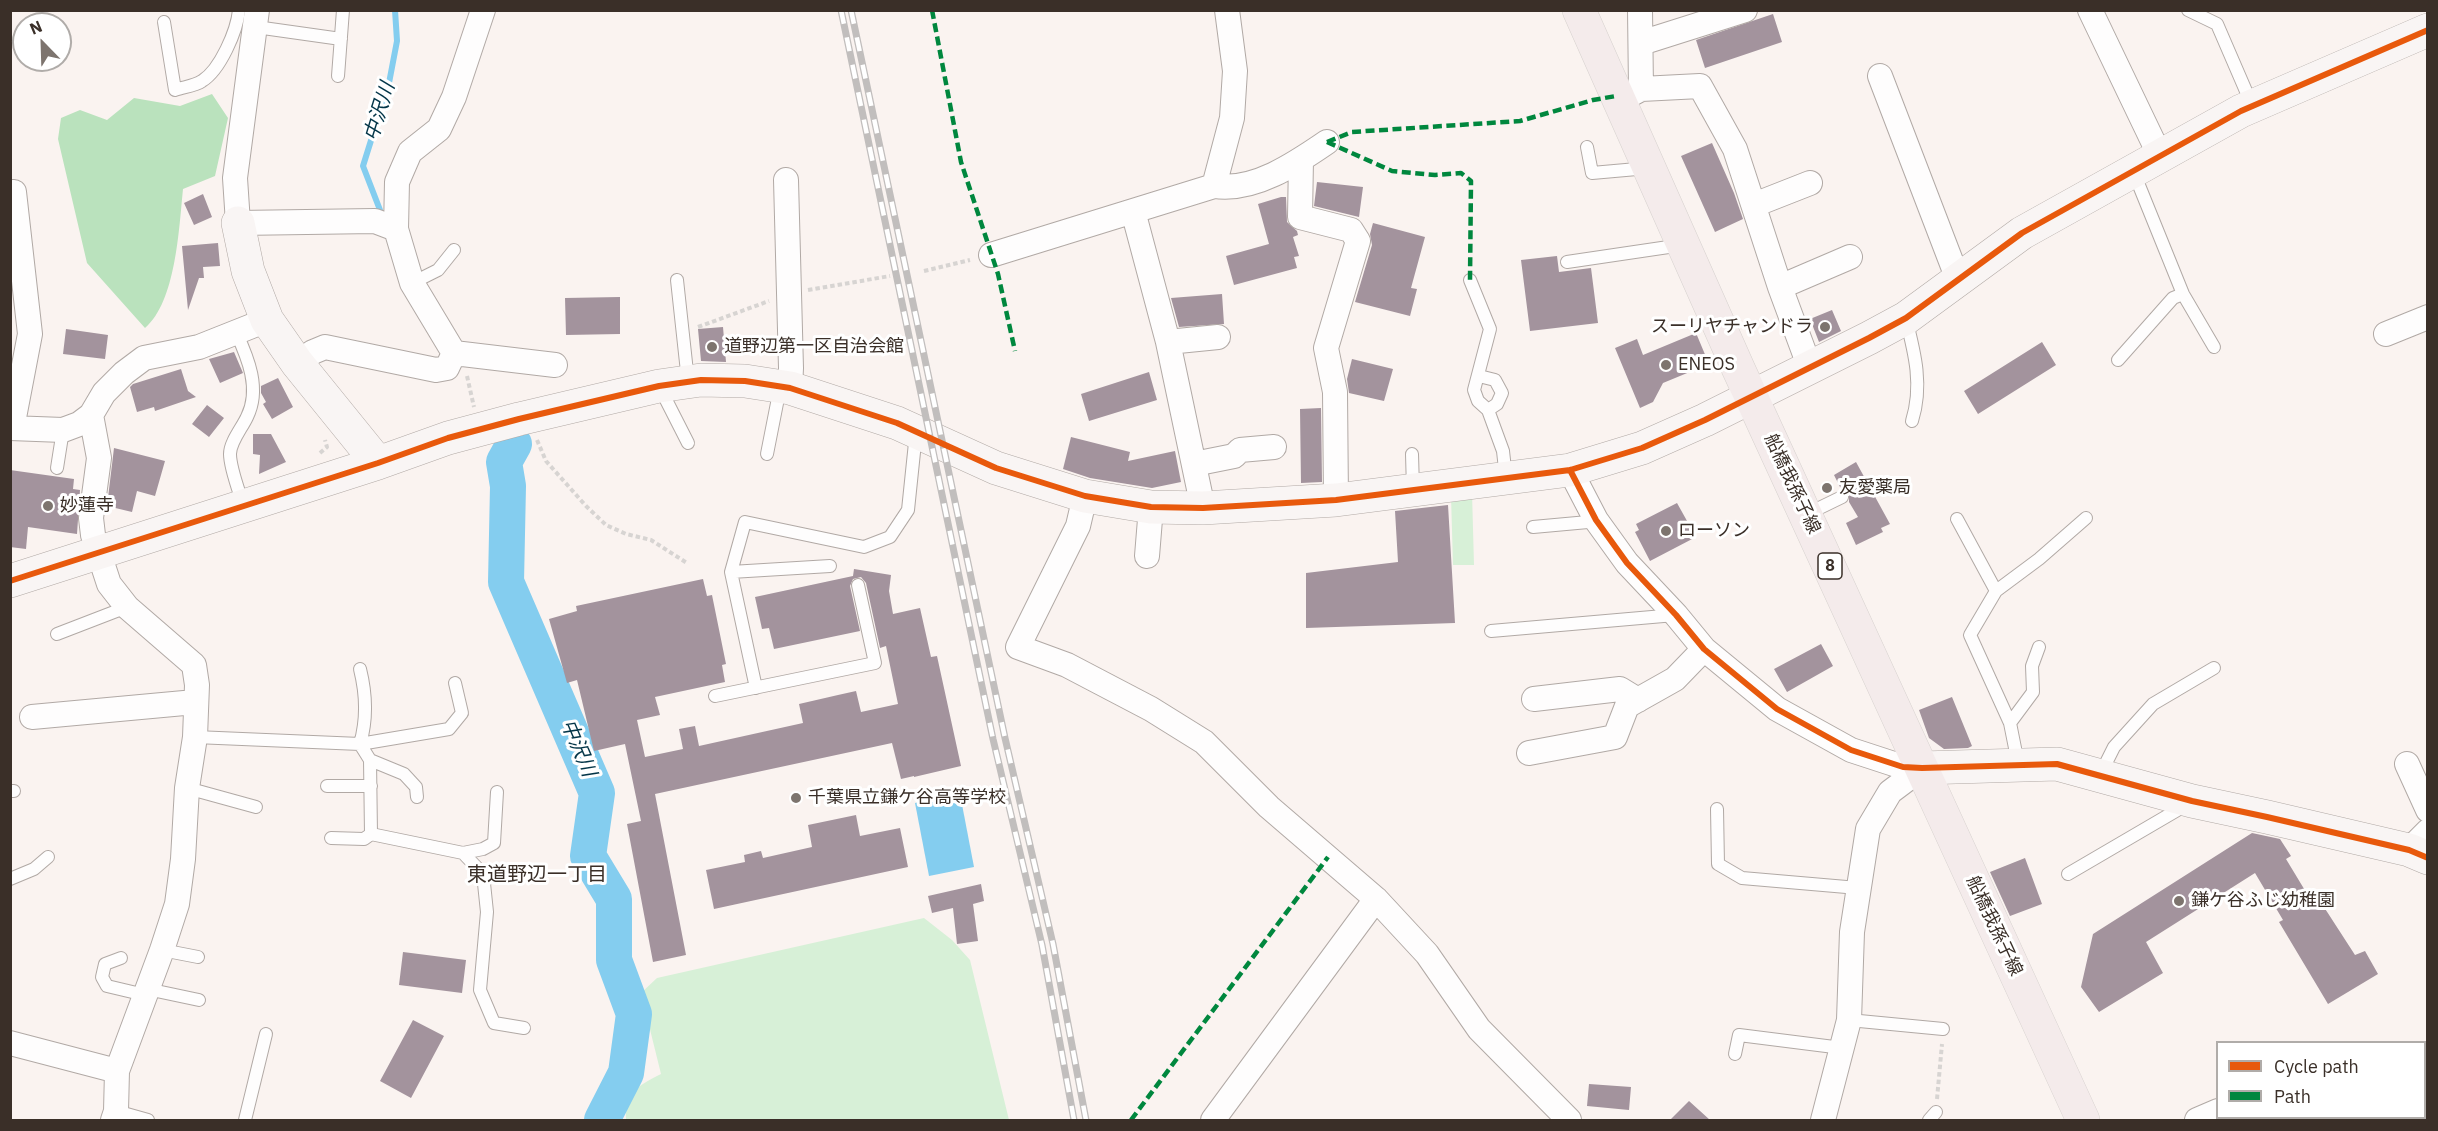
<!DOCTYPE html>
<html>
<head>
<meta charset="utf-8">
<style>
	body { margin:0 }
	#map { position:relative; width:2438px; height:1131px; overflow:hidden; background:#faf3f0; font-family:"IBM Plex Sans",sans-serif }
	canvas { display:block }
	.frame { position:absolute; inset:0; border:12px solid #3a2f28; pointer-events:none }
	.legend { position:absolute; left:2216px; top:1041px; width:210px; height:78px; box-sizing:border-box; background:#fff; border:2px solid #b0aca9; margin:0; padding:8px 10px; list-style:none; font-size:18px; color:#3a2f28 }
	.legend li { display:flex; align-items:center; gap:12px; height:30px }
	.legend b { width:30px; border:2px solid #b0aca9 }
	.north { position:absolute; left:12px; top:12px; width:60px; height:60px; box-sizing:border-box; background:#fff; border:2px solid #b0aca9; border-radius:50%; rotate:337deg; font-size:16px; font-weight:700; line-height:24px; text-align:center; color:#3a2f28 }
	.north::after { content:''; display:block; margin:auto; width:21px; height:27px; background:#7d746e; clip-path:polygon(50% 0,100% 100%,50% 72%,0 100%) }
</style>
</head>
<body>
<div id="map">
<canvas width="2438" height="1131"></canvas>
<div class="frame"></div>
<ul class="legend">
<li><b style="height:8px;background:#e8590c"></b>Cycle path</li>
<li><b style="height:8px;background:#00873e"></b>Path</li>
</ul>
<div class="north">N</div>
</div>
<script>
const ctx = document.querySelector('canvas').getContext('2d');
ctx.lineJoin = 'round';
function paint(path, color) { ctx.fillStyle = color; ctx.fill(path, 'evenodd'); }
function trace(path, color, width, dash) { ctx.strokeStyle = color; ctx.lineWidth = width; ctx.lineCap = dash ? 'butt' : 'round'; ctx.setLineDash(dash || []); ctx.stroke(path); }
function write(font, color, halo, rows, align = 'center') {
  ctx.font = font + ' "IBM Plex Sans","Noto Sans JP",sans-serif'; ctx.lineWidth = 6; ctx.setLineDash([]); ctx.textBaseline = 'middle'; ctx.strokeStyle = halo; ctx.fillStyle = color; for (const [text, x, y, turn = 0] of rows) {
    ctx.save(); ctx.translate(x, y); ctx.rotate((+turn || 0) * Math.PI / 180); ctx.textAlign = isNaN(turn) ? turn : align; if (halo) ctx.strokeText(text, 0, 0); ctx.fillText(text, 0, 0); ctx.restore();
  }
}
paint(new Path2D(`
	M1472 492 1474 565H1453L1451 496Z
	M924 918 952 940 970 960 1009 1120H626C625 1092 639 1085 661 1074L641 993 657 978Z`), '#d7f0d7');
paint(new Path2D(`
	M212 94 228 118 215 176 183 189C179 228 176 302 145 328L87 263 58 139 61 118 80 110 107 120 134 98 180 106Z`), '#bae2bd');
paint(new Path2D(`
	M960 794 974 867 929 876 915 803Z`), '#84cdef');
trace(new Path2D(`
	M380 210 363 166 389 83 397 41 395 10`), '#84cdef', 6);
trace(new Path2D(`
	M514 444 504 462 508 486 506 582 597 793 588 856 614 899V960L634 1014 626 1073 602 1120`), '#84cdef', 36);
paint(new Path2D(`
	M1773 14 1782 42 1705 68 1696 40Z
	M1712 143 1734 193 1743 219 1715 232 1681 156Z
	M1317 182 1363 187 1359 217 1314 206Z
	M203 194 212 217 194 225 184 203Z
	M1281 197H1286L1287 222 1297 231 1298 235 1293 237 1299 256 1294 257 1297 268 1234 285 1226 256 1269 244 1258 204Z
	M1373 223 1425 237 1411 288 1417 289 1410 316 1355 302 1372 245 1370 234Z
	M218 243 220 266 203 267 204 278H199L188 310 182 246Z
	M1557 256 1559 272 1591 268 1598 323 1530 331 1521 260Z
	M1222 294 1224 324 1179 327 1171 298Z
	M620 297V334L566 335 565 298Z
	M1832 310 1841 331 1819 342 1810 319Z
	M723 327 726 362 701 361 698 329Z
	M66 329 108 335 105 359 63 354Z
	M1696 333 1709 364 1663 383 1653 402 1640 408 1615 348 1637 339 1643 355Z
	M2042 342 2056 365 1978 414 1964 391Z
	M234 352 243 373 220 383 209 359Z
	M1352 359 1393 369 1384 401 1349 393 1347 379Z
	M181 369 188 391 196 397 155 411 154 407 137 412 130 387 133 384Z
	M1149 372 1157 400 1089 421 1081 394Z
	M278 378 293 407 272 419 263 404 266 402 261 393V386Z
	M207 405 224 418 209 437 192 424Z
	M1321 408 1322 482 1301 483 1300 409Z
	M253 434H271L286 462 259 474 260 455 253 454Z
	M1071 437 1130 452 1128 461 1175 451 1181 482 1152 488 1090 478 1063 469Z
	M114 448 165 461 155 496 137 491 132 512 107 506Z
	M1856 462 1890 524 1881 528 1883 532 1856 545 1846 523 1858 517 1849 502V493L1841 489 1834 475Z
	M10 470 74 479 73 489 80 490 77 534 28 527 26 549 10 547Z
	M1677 503 1696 537 1650 561 1635 532 1639 530 1636 524Z
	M1448 505 1455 623 1306 628V573L1398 562 1395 511Z
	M854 569 891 575 889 591 893 614 920 608 931 657 937 656 961 766 914 777V776L901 779 892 743 655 794 686 955 653 962 627 824 641 821 625 744 594 751 577 680 567 683 549 619 577 611 576 606 703 579 707 596 712 595 726 664 722 665 725 682 655 697 660 715 637 720 645 757 683 749 679 729 695 726 699 746 803 723 799 704 838 695 856 691 861 712 898 704 886 646 880 648 866 583 861 577 853 579 850 586 860 631 774 649 769 628 762 629 755 597 853 576Z
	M1821 644 1833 666 1787 692 1774 669Z
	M1952 697 1972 746 1968 748 1944 749 1929 738 1919 710Z
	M856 815 860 836 900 828 908 867 714 909 706 870 745 862 744 855 761 851 763 858 812 847 808 825Z
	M2252 833 2280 839 2291 856 2286 859 2315 907 2322 904 2355 955 2365 951 2378 974 2328 1004 2279 922 2283 920 2255 873 2146 942 2163 973 2099 1012 2081 987 2093 934Z
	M2025 858 2042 904 2010 916 1990 872Z
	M981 884 984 901 973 904 978 941 957 944 953 908 932 913 928 896Z
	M403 952 466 960 462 993 399 985Z
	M413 1020 444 1036 411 1098 380 1081Z
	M1589 1084 1631 1087 1629 1110 1587 1106Z
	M1689 1101 1710 1120H1670Z`), '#a3939d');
const lane = new Path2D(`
	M2188 10 2217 24 2252 105
	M164 22 175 90C183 87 195 86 202 81 220 70 237 31 239 10
	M256 27 341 39
	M338 76 343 10
	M1587 147 1592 173 1648 168
	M2134 173 2183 294 2214 347
	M1567 262 1682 245
	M677 280 688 381
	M1470 280 1490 329 1474 390 1478 401 1488 410 1503 451 1506 478
	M412 283 438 270 454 250
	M1906 319C1915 354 1923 386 1912 421
	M236 332C248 358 261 389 247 417 242 428 230 442 230 454 230 468 239 491 243 504
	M2118 360 2173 298 2183 294
	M1479 376 1495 380 1502 393 1497 404 1488 410
	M660 388 688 443
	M767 454 780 388
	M1412 454 1413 489
	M57 468 63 430
	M1807 514 1842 497
	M1957 519 1996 591
	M1533 527 1588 522 1596 520
	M731 572 830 566
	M1491 631 1675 615
	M57 634 127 607
	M360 669C366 693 367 720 360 744L449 729 462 713 455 683
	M756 688 731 572 745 522 864 547 890 537 908 510 916 433
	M715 696 875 663 858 585
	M2010 723 2033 692 2032 666 2039 647
	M195 737 360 744 370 760 371 834 463 853 483 874 487 912 480 990 494 1023 524 1028
	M370 760 404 774 416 787 417 797
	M2018 763 2010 723 1970 635 1996 591 2039 559 2086 518
	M2100 775 2114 747 2153 704 2214 668
	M327 786H371
	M187 788 256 807
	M10 791H14
	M1717 809 1718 864 1742 878 1858 888
	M331 838 364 839 371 834
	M463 853 483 849 494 843 497 792
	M2068 874 2186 805
	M10 879 34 869 48 857
	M162 950 198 957
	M121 958 105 964 102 977 107 986 145 995
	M147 989 199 1000
	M1849 1020 1943 1029
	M1735 1054 1739 1035 1842 1048
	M116 1111 148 1120
	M245 1120 266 1034
	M1929 1120 1936 1112`);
const street = new Path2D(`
	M257 10 235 178 238 223 375 221 396 229
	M1640 10 1641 89
	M2090 10 2160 156
	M1641 43 1745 10
	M1880 76 1954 269 1960 278
	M1616 96 1630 95 1641 89 1700 86 1735 149 1780 287 1810 368
	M1301 160 1300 217 1351 230 1358 241 1326 348 1335 392 1336 500
	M786 180 791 368 790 388
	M1214 186 1232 118 1235 71 1227 10
	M1754 205 1810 183
	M1133 211 1168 342 1203 508
	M991 255 1214 186C1254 192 1295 164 1327 142
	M1780 287 1850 257
	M2386 334 2428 317
	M1168 342 1218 337
	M454 353 555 365
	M297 363 313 352 325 347 436 370 447 368 454 353 412 283 396 229 397 182 410 152 439 129 454 97 483 10
	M91 415 99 458 91 518 93 535 109 584 127 607 194 665 197 685 195 737 187 788 183 859 177 904 162 950 117 1071 116 1111 113 1120
	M10 428 63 430 79 424 91 415 104 393 124 373 144 358 199 347 267 320
	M12 428 30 334 14 192
	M1194 464 1234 456 1240 450 1274 447
	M1570 470 1596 520 1627 563 1676 615 1704 649 1777 709 1851 750 1903 767 1922 768
	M1085 496 1078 526 1018 647 1067 665 1151 709 1204 742 1269 807 1376 899 1427 954 1479 1029 1569 1120
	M1147 556 1151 507
	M1534 699 1620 689 1638 700
	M32 717 195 702
	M1529 753 1615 737 1627 706 1675 679 1704 649
	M2407 764 2428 810
	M2409 850 2428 831
	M10 1043 117 1071
	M1213 1120 1376 899
	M1823 1120 1849 1020 1852 932 1868 829 1890 792 1922 768
	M2197 1120 2218 1111`);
const secondary = new Path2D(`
	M238 223 248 271 267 320 297 363 378 463
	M10 581 378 463 448 438 519 419 659 386 701 380 745 381 790 388 897 423 996 468 1085 496 1151 507 1203 508 1336 500 1570 470 1642 448 1705 420 1869 338 1906 318 2022 233 2241 111 2428 30
	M1922 768 2057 764 2192 801 2267 817 2409 850 2428 858`);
const primary = new Path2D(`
	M1579 10 1738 368 2083 1120`);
trace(lane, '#b1a9a5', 14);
trace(street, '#b1a9a5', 26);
trace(secondary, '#b1a9a5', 34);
trace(primary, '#d6d1ce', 34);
trace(new Path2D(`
	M924 271 970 260
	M808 290 890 276
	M698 327 769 301
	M467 376 474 407
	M537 440 546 461 586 506 606 525 626 534 651 540 687 563
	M320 453 327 447 325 440
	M1937 1099 1942 1044`), '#d7d4d2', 4, [4.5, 3]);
trace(lane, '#fefdfd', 12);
trace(street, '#fefdfd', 24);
trace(secondary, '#f9f5f4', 33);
trace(primary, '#f4ebeb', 33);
const rail = new Path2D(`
	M841 10 993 739 1042 945 1074 1120
	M851 10 1005 738 1053 944 1086 1120`);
trace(rail, '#c1bebd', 7);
trace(rail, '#fff', 4.5, [14]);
trace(new Path2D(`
	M932 10 961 162 998 274 1015 351
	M1327 142 1352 132 1520 121 1593 100 1616 96
	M1327 142 1392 171 1435 175 1461 173 1471 181 1470 280
	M1131 1120 1328 857`), '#00873e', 4.5, [9, 4.5]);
trace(new Path2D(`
	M1570 470 1596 520 1627 563 1676 615 1704 649 1777 709 1851 750 1903 767 1922 768 2057 764 2192 801 2267 817 2409 850 2428 858
	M10 581 378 463 448 438 519 419 659 386 701 380 745 381 790 388 897 423 996 468 1085 496 1151 507 1203 508 1336 500 1570 470 1642 448 1705 420 1869 338 1906 318 2022 233 2241 111 2428 30`), '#e8590c', 6);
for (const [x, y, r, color] of [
	[1825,327,6,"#7d746e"],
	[712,347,6,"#7d746e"],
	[1666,365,6,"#7d746e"],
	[1827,488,6,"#7d746e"],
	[48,506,6,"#7d746e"],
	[1666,531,6,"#7d746e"],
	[796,798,6,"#7d746e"],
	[2179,901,6,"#7d746e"]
]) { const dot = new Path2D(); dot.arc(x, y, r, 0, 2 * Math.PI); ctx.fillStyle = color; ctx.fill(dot); trace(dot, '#fff', 2); }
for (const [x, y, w] of [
	[1830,566,24]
]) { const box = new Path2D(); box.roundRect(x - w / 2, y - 13, w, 26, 4.5); ctx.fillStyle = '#fff'; ctx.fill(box); trace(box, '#3a2f28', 1.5); }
write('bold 16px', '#3a2f28', null, [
	["8",1830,566]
]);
write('18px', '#3a2f28', '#fff', [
	["スーリヤチャンドラ",1813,327,"right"],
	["道野辺第一区自治会館",724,347],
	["ENEOS",1678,365],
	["友愛薬局",1839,488],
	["妙蓮寺",60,506],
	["ローソン",1678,531],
	["千葉県立鎌ケ谷高等学校",808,798],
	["鎌ケ谷ふじ幼稚園",2191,901]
], 'left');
write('18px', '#3a2f28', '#fff', [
	["船橋我孫子線",1792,484,65],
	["船橋我孫子線",1994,926,65]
]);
write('italic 20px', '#033548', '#fff', [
	["中沢川",380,112,-73],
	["中沢川",578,748,67]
]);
write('20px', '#3a2f28', '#fff', [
	["東道野辺一丁目",537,875]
]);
</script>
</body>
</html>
